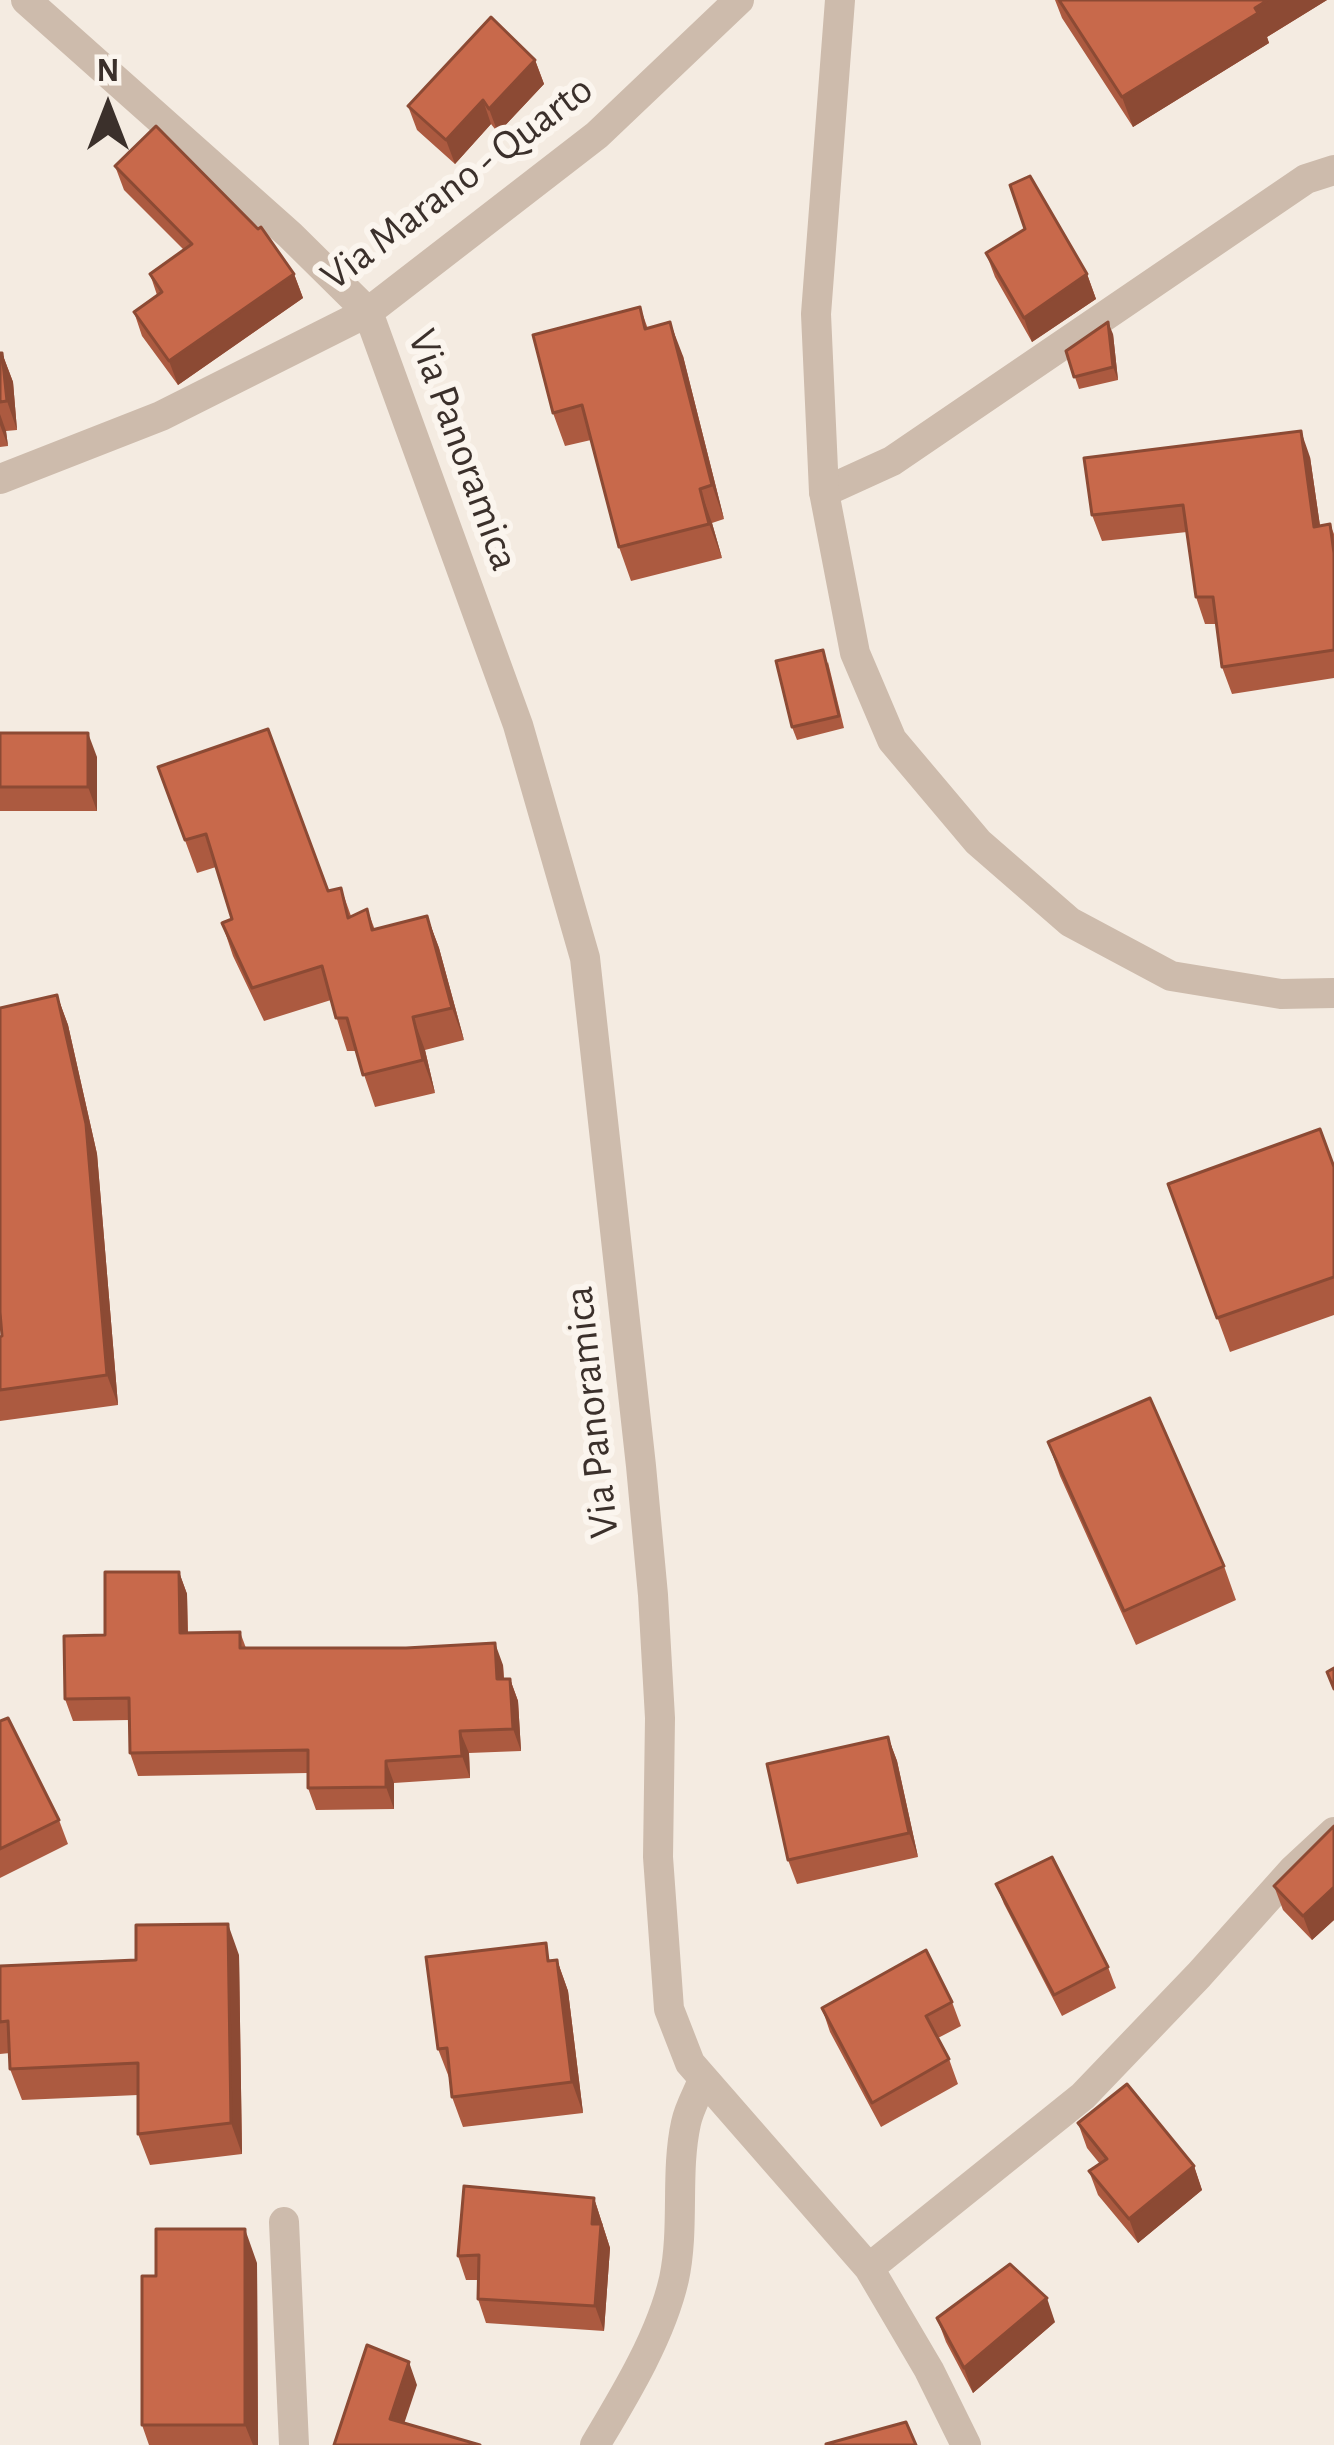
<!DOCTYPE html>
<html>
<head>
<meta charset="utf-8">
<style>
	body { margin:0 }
	#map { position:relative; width:1334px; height:2445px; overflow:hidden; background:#f4ebe1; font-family:"Alegreya Sans",sans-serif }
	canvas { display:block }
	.north { position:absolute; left:48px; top:48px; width:120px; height:120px; -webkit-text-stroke:9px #fbf5ee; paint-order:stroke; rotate:0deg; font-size:33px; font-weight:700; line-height:48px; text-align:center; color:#3b302b }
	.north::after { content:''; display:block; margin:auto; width:42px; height:54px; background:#3b302b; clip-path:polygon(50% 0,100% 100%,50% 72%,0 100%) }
</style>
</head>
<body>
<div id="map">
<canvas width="1334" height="2445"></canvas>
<div class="north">N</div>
</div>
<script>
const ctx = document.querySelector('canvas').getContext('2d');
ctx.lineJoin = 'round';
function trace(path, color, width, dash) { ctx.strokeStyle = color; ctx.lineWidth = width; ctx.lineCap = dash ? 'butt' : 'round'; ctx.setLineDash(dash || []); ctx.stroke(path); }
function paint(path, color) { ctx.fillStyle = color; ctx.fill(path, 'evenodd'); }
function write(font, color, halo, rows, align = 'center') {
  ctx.font = font + ' "Alegreya Sans",sans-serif'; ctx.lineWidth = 12; ctx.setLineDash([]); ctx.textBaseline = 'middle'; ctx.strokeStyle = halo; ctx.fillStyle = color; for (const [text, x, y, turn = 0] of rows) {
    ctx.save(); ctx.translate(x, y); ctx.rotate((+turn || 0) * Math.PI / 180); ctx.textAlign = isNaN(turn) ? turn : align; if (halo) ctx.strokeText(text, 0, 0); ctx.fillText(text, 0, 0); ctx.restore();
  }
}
trace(new Path2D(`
	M824 492 892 461 1306 179 1334 170`), '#cdbbac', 30);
trace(new Path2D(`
	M26 0 290 235 368 312 518 725 585 958 641 1466 653 1595 660 1718 658 1857 669 2009 690 2063 869 2268 929 2370 966 2445
	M840 0 816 314 824 492 855 653 892 740 978 842 1070 922 1171 976 1281 994 1334 993
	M0 479 161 416 368 312 597 135 739 0
	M284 2222 294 2445
	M869 2268 1083 2096 1199 1975 1293 1870 1334 1832
	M595 2445C625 2395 661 2336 674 2279 685 2227 675 2173 686 2123 689 2108 698 2093 703 2080`), '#cdbbac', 30);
paint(new Path2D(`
	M1055 0H1327L1267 37 1269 43 1133 127 1062 18Z
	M535 60 544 84 498 133 491 124 455 164 417 130 408 106Z
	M115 166 294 274 303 298 178 385 142 336 134 312 157 295 150 274 184 250 124 190Z
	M986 253 1087 274 1096 299 1032 342 995 277Z
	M640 307 648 329 683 356 724 519 712 523 722 558 631 581 619 547 591 440 565 446 553 413Z
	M1113 334 1118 380 1079 389 1066 351Z
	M0 353H2L13 382 17 430 6 431 8 446 0 447Z
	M1310 457 1320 526 1330 524 1334 534V678L1232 694 1222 667 1217 624H1205L1196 597 1187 532 1102 541 1092 515Z
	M828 662 844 728 797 740 792 727Z
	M0 733 97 757V811H0Z
	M158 767 328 891 341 888 351 916 367 909 375 930 427 916 439 948 464 1040 425 1050 435 1093 375 1107 356 1051H347L331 1000 264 1021 233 956 222 923 232 919 216 867 197 873Z
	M57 995 68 1025 97 1154 118 1405 0 1421V1337L2 1336Z
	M1334 1167V1315L1230 1352 1168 1184Z
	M1048 1442 1224 1566 1236 1600 1136 1645 1060 1476Z
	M179 1572 187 1594 188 1633 240 1632 246 1648 503 1665 504 1679H510L518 1701 521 1751 469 1753 470 1778 394 1783V1809L316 1810 308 1788V1773L138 1776 130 1753 129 1720 73 1721 65 1699 105 1635Z
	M0 1721 59 1820 68 1844 0 1878Z
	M888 1737 897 1761 918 1857 797 1884 788 1860Z
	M1334 1826V1920L1312 1940 1283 1910 1274 1886Z
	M996 1884 1108 1967 1116 1988 1062 2016 1004 1904Z
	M239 1955 242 2154 150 2165 138 2134V2095L22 2100 10 2069V2053L0 2054V1966Z
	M557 1960 568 1991 583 2113 463 2127 452 2097 450 2080 438 2049 553 1961Z
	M952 2002 961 2026 938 2038 949 2059 958 2084 881 2127 830 2032 822 2008Z
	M1078 2123 1194 2166 1202 2190 1138 2243 1098 2195 1089 2171 1100 2164 1087 2148Z
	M594 2198 610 2248 604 2331 486 2323 478 2299V2280H466L458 2256Z
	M257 2263 258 2445H149L142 2425 156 2276Z
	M937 2318 1055 2322 973 2393 946 2342Z`), '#ac5a40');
paint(new Path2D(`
	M1268 0H1327L1267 37 1269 43 1133 127 1122 97Z
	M535 60 544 84 498 133 489 109Z
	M483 100 491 124 455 164 446 140Z
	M294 274 303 298 178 385 169 361Z
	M1087 274 1096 299 1032 342 1024 318Z
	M670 322 683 356 724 519 712 485Z
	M1108 322 1113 334 1118 380 1113 367Z
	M2 353 13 382 17 430 7 401Z
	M0 414 6 431 8 446 0 425Z
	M1301 431 1310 457 1324 553 1314 527Z
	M700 489 712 523 722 558 709 524Z
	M88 733 97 757V811L88 787Z
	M427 916 439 948 464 1040 452 1008Z
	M57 995 68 1025 97 1154 118 1405 107 1375Z
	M413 1017 425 1050 435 1093 423 1060Z
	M179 1572 187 1594 188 1655 180 1633Z
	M495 1643 503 1665 505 1701 497 1679Z
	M510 1679 518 1701 521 1751 513 1729Z
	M460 1731 469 1753 470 1778 462 1756Z
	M888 1737 897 1761 918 1857 909 1833Z
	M386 1761 394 1783V1809L386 1787Z
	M1334 1887V1920L1312 1940 1303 1916Z
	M228 1924 239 1955 242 2154 231 2123Z
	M557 1960 568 1991 583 2113 572 2082Z
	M1194 2166 1202 2190 1138 2243 1129 2219Z
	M594 2198 610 2248 604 2331 595 2306 592 2224Z
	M245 2229 257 2263 258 2445H253L245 2425Z
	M1047 2298 1055 2322 973 2393 964 2368Z
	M409 2362 417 2385 398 2442 390 2419Z`), '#8c4a34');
const building = new Path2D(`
	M1059 0H1268L1255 8 1258 13 1122 97Z
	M491 17 535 60 489 109 483 100 446 140 408 106Z
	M156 126 258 229 261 227 294 274 169 361 134 312 162 292 150 274 192 244 115 166Z
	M1030 176 1087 274 1024 318 986 253 1025 229 1010 185Z
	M640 307 645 329 670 322 712 485 700 489 709 524 619 547 582 405 553 413 533 335Z
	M1108 322 1113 367 1074 377 1066 351Z
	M0 353H2L7 401 0 402Z
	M1301 431 1314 527 1330 524 1334 553V650L1222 667 1213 597H1196L1183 505 1092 515 1084 458Z
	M823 650 839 716 792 727 776 661Z
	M268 729 328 891 341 888 348 918 367 909 372 930 427 916 452 1008 413 1017 423 1060 363 1075 347 1018H336L322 966 252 988 222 923 232 919 206 834 185 840 158 767Z
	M0 733H88V787H0Z
	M57 995 86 1124 107 1375 0 1390V1337L2 1336 0 1312V1008Z
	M1320 1129 1334 1167V1277L1217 1318 1168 1184Z
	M1150 1398 1224 1566 1124 1611 1048 1442Z
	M105 1572H179L180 1633 240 1632V1648H406L495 1643 497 1679H510L513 1729 460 1731 462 1756 386 1761V1787L308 1788V1750L130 1753 129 1698 65 1699 64 1636 105 1635Z
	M1334 1668V1689L1327 1672Z
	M8 1718 59 1820 0 1849V1721Z
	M888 1737 909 1833 788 1860 767 1764Z
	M1334 1826V1887L1303 1916 1274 1886Z
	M1052 1857 1108 1967 1054 1995 996 1884Z
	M228 1924 231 2123 138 2134V2063L10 2069 8 2021 0 2022V1966L136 1960V1925Z
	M546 1943 548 1961 557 1960 572 2082 452 2097 447 2048 438 2049 426 1957Z
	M926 1950 952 2002 926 2016 949 2059 872 2103 822 2008Z
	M1127 2084 1194 2166 1129 2219 1089 2171 1107 2159 1078 2123Z
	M464 2186 594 2198 592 2224H601L595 2306 478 2299 479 2255 458 2256Z
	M156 2229H245V2425H142V2276H156Z
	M1010 2264 1047 2298 964 2368 937 2318Z
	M367 2345 409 2362 390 2419 480 2445H334Z
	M906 2422 916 2445H826V2444Z`);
paint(building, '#c8694b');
trace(building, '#8c4a34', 3);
write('42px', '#3b302b', '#fbf5ee', [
	["Via Marano - Quarto",457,183,-37],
	["Via Panoramica",463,450,70],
	["Via Panoramica",592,1412,-96]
]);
</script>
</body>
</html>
